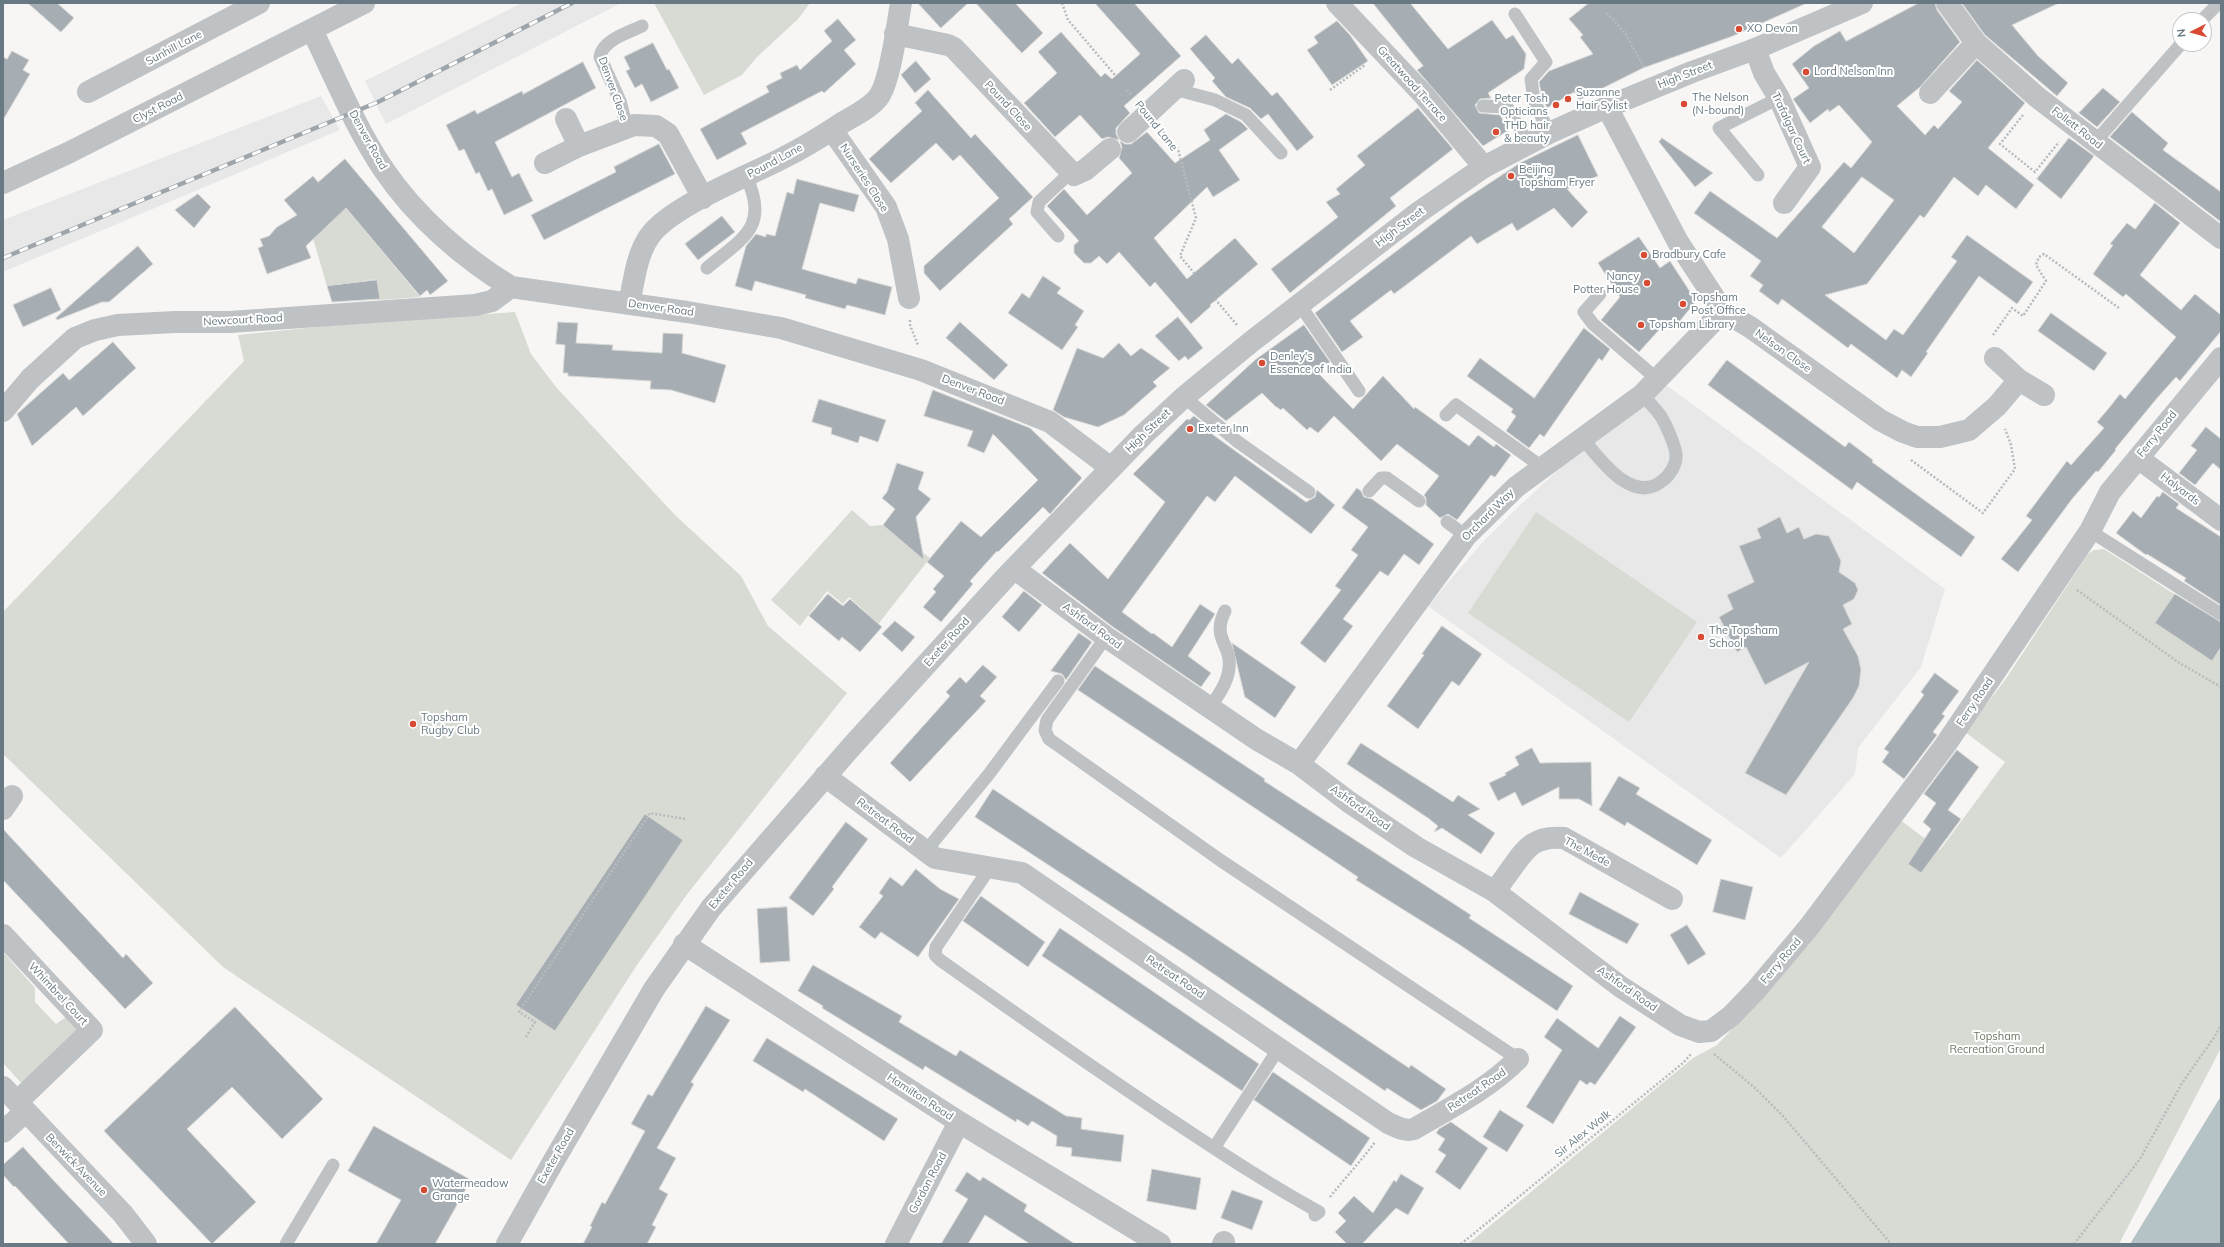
<!DOCTYPE html>
<html>
<head>
<meta charset="utf-8">
<style>
	body { margin:0 }
	#map { position:relative; width:2224px; height:1247px; overflow:hidden; background:#f7f6f4; font-family:Mulish,sans-serif }
	canvas { display:block }
	.frame { position:absolute; inset:0; border:4px solid #687983; pointer-events:none }
	.north { position:absolute; left:2172px; top:12px; width:40px; height:40px; box-sizing:border-box; background:#fff; border:1px solid #c3c9cd; border-radius:50%; rotate:264deg; font-size:11px; font-weight:700; line-height:16px; text-align:center; color:#687983 }
	.north::after { content:''; display:block; margin:auto; width:14px; height:18px; background:#d74a33; clip-path:polygon(50% 0,100% 100%,50% 72%,0 100%) }
</style>
</head>
<body>
<div id="map">
<canvas width="2224" height="1247"></canvas>
<div class="frame"></div>
<div class="north">N</div>
</div>
<script>
const ctx = document.querySelector('canvas').getContext('2d');
ctx.lineJoin = 'round';
function paint(path, color) { ctx.fillStyle = color; ctx.fill(path, 'evenodd'); }
function trace(path, color, width, dash) { ctx.strokeStyle = color; ctx.lineWidth = width; ctx.lineCap = dash ? 'butt' : 'round'; ctx.setLineDash(dash || []); ctx.stroke(path); }
function write(font, color, halo, rows, align = 'center') {
  ctx.font = font + ' Mulish,sans-serif'; ctx.lineWidth = 4; ctx.setLineDash([]); ctx.textBaseline = 'middle'; ctx.strokeStyle = halo; ctx.fillStyle = color; for (const [text, x, y, turn = 0] of rows) {
    ctx.save(); ctx.translate(x, y); ctx.rotate((+turn || 0) * Math.PI / 180); ctx.textAlign = isNaN(turn) ? turn : align; if (halo) ctx.strokeText(text, 0, 0); ctx.fillText(text, 0, 0); ctx.restore();
  }
}
paint(new Path2D(`
	M522 3H621L386 124 365 81Z
	M321 96 340 130 3 272V220Z
	M1662 382 1945 589 1921 667 1858 748 1855 774 1781 858 1428 606 1481 544 1512 513 1560 468Z`), '#e7e8e7');
paint(new Path2D(`
	M654 3H810L798 19 756 58 742 75 704 95Z
	M339 200 420 297 380 300 377 279 327 286 309 225Z
	M515 312 531 354 556 387 675 515 741 576 768 626 847 693 688 893 637 965 511 1160 223 967 3 754V612L244 361 238 335 326 326Z
	M852 510 870 526 883 525 930 558 872 632 860 622 867 613 849 597 843 604 827 591 800 626 771 600Z
	M1536 512 1697 622 1629 722 1468 613Z
	M2104 549 2221 624V1048L2119 1244H1468L1693 1058 1717 1045 1752 1008 1899 819 1940 850 2005 762 1965 732 2005 680 2088 554 2094 550Z
	M3 952 35 988V1002L56 1024 69 1015 81 1028 23 1085 3 1063Z`), '#d7dbd3');
paint(new Path2D(`
	M2221 1096V1244H2130Z`), '#b6c3c6');
const building = new Path2D(`
	M28 3H57L74 18 61 32Z
	M918 3H968L941 28Z
	M976 3H1015L1043 33 1022 53Z
	M1095 3H1134L1181 56 1124 106 1130 113 1116 128V134L1119 140 1108 137 1102 139 1080 115 1055 137 1024 103 1057 73 1038 52 1061 32 1101 77 1105 73 1112 79 1140 54Z
	M1373 3H1410L1448 49 1492 20 1506 39 1513 35 1526 54 1524 69 1488 93 1491 98 1480 99 1475 105 1479 113 1500 115 1509 130 1483 146 1417 70 1423 66Z
	M1589 3H1807L1733 36 1643 68 1579 100 1574 92 1547 108 1542 96 1539 82 1549 71 1593 54 1580 37 1583 35 1569 19Z
	M1919 3H1935L1937 10 1960 42 1920 87 1897 106 1925 135 1934 125 1938 129 1962 102 1949 91 1977 60 2025 103 1988 148 2034 185 2016 209 1986 185 1978 196 1954 177 1924 218 1920 215 1867 284 1825 295 1886 340 1894 329 1903 335 1957 261 1951 257 1967 235 2033 282 2017 304 1979 276 1926 352 1928 353 1911 377 1902 370 1897 378 1851 344 1848 348 1782 299 1778 305 1759 291 1763 285 1750 276 1761 261 1694 213 1710 191 1777 238 1844 162 1851 168 1872 142 1839 105 1829 112 1828 109 1810 123 1793 99 1809 88 1792 64 1814 46 1840 31 1846 41ZM1862 177 1894 200 1854 253 1822 227Z
	M1962 3H2059L2012 25 2038 56 2068 83 2057 96 1985 35Z
	M838 19 856 40 844 50 856 64 824 93 822 91 741 133 747 144 717 160 700 129 769 92 766 86 782 78 780 73 797 65 800 70 832 41 824 31Z
	M1337 21 1350 35 1368 61 1332 85 1307 50 1318 43 1314 37Z
	M1206 35 1232 64 1238 58 1272 96 1277 92 1314 137 1297 151 1268 114 1261 119 1250 108 1226 97 1212 81 1215 78 1190 49Z
	M653 43 667 70 669 69 679 88 651 102 642 84 635 88 626 71 630 69 624 57Z
	M12 51 29 60 23 70 30 74 3 120V57L7 59Z
	M916 61 931 79 915 93 901 75Z
	M583 62 596 88 495 142 512 177 519 173 533 201 504 215 492 189 488 191 479 172 476 174 464 149 459 151 446 125 475 110 477 114 522 91 523 94Z
	M2103 88 2120 102 2097 127 2079 113Z
	M928 90 971 138 975 134 1033 197 1009 219 1013 224 940 291 924 273V266L999 198 960 155 953 161 936 143 891 183 869 159 922 111 915 103Z
	M1418 108 1453 149 1390 198 1396 206 1290 293 1271 269 1338 217 1326 202 1340 194 1336 189 1365 165 1357 156Z
	M2132 112 2168 143 2163 150 2221 192V222L2110 137Z
	M1226 114 1241 122 1248 129 1219 150 1240 180 1213 197 1207 187 1154 238 1187 279 1235 238 1258 264 1210 305 1211 306 1191 324 1155 282 1150 287 1119 252 1107 264 1099 256 1091 263H1084L1074 253V245L1079 241 1047 206 1064 189 1087 215 1132 173 1119 158 1122 147 1120 141 1125 144H1131L1147 132 1175 163 1210 140 1204 130Z
	M1578 135 1598 176 1567 189 1588 212 1572 228 1554 208 1517 231 1512 223 1477 244 1471 236 1394 294 1391 290 1350 321 1363 337 1342 352 1315 313 1461 202 1520 163Z
	M1662 138 1713 173 1695 187 1659 142Z
	M2069 138 2094 156 2061 199 2037 179Z
	M659 144 675 174 544 240 531 215 616 172 614 167Z
	M345 159 448 281 430 295 427 290 420 296 346 208 306 246 311 258 267 274 258 248 263 246 260 239 269 236 277 227 297 215 284 200 313 176 318 182Z
	M797 179 859 195 854 212 820 203 802 269 856 284 858 278 892 287 885 315 847 305 845 309 805 298 806 295 755 281 752 291 735 286 746 246 756 234 766 237V234L775 236 787 192 793 194Z
	M198 194 211 207 194 228 175 210Z
	M2155 203 2180 223 2140 275 2181 310 2195 294 2221 315V331L2180 381 2176 377 2158 397 2115 449 2116 450 2098 472 2096 471 2072 499 2018 572 2001 559 2032 520 2026 516 2067 461 2071 465 2104 428 2097 422 2109 408 2120 394 2125 399 2176 337 2126 294 2123 297 2093 274 2113 245 2110 244 2127 223 2135 229Z
	M722 216 735 232 698 260 685 244Z
	M1639 237 1660 268 1670 261 1696 301 1675 327 1668 320 1639 352 1601 320 1620 297 1598 263Z
	M138 246 153 264 109 302H102L57 320 56 318Z
	M1043 276 1061 288 1057 293 1084 311 1075 325 1078 327 1062 350 1008 313 1022 293 1029 298Z
	M377 280 380 299 332 302 327 286Z
	M51 288 61 310 23 327 13 305Z
	M2051 313 2107 353 2094 371 2038 331Z
	M1178 317 1203 348 1188 360 1185 356 1179 361 1155 336Z
	M558 322 578 323 576 343 613 345 612 350 662 353 663 333 683 334 682 353 726 365 715 403 671 390 650 389 651 381 568 376V373H563L565 345 556 344Z
	M960 322 1008 365 994 380 946 338Z
	M1304 325 1330 362 1317 372 1353 409 1383 376 1414 409 1415 407 1469 446 1478 435 1494 447 1496 444 1511 455 1495 477 1491 475 1457 520 1448 514 1440 518 1426 505V498L1424 495 1439 476 1397 444 1381 461 1334 416 1318 433 1310 427 1307 430 1283 408 1281 410 1275 406 1262 393 1226 421 1206 405 1255 360Z
	M1584 328 1610 349 1602 361 1599 358 1544 437 1540 434 1529 448 1506 431 1516 416 1511 412 1513 409 1467 376 1480 358 1534 398Z
	M113 342 136 368 83 416 76 407 32 446 17 414 63 373 69 380Z
	M1119 343 1131 356 1141 348 1170 368 1153 382 1157 386 1124 415 1098 427 1064 417 1053 410 1077 348 1103 358Z
	M1727 360 1845 447 1849 442 1873 460 1872 462 1975 537 1961 557 1857 482 1852 490 1708 385Z
	M933 390 1030 428 1082 478 1050 514 1043 507 998 552 997 551 970 581 973 584 941 622 923 607 936 592 933 589 944 576 927 562 961 521 981 537 1038 480 993 434 984 453 967 446 973 431 924 416Z
	M819 399 886 420 878 442 860 436 858 443 831 434 832 428 812 422Z
	M1194 416 1214 432 1212 434 1306 502 1315 497 1317 490 1335 505 1311 534 1235 476 1215 502 1207 496 1122 612 1152 634 1153 633 1172 647 1200 604 1215 614 1188 656 1211 673 1201 687 1113 627 1042 573 1070 543 1108 579 1165 502 1133 474 1187 419 1189 420Z
	M2206 427 2221 439V470L2213 463 2195 485 2179 473 2197 450 2191 446Z
	M897 463 924 472 918 489 931 499 916 517 924 560 883 525 895 509 882 498 887 492Z
	M1357 488 1361 491 1364 497 1372 499 1434 544 1419 565 1404 554 1388 576 1380 571 1343 619 1353 626 1325 663 1300 643 1341 590 1335 586 1358 555 1351 550 1368 527 1342 508Z
	M2163 492 2179 504 2176 508 2221 537V605L2184 581 2186 578 2147 554 2146 555 2116 533 2133 511 2141 518 2157 496 2159 497Z
	M1780 517 1787 533 1799 527 1804 539 1816 534 1829 536 1841 561 1839 572 1855 583 1858 590 1854 599 1843 605 1852 624 1843 629 1858 656 1861 670 1859 686 1853 698 1786 795 1745 773 1809 662 1765 685 1746 647 1737 652 1719 617 1733 609 1727 595 1754 582 1739 546 1761 538 1757 529Z
	M1024 591 1042 605 1019 632 1002 617Z
	M828 594 843 606 850 599 882 627 860 652 842 637 839 641 809 616Z
	M2175 594 2221 622V647L2212 661 2155 623Z
	M895 621 915 637 902 652 882 634Z
	M1442 626 1482 654 1459 686 1452 681 1418 729 1387 706 1424 655 1422 654Z
	M1079 633 1092 642 1066 680 1062 674 1051 671Z
	M1232 643 1296 687 1275 718 1245 697Z
	M983 665 997 677 980 696 986 701 910 782 890 763 950 696 946 692 960 677 966 683Z
	M1095 666 1265 779 1264 781 1471 915 1469 918 1573 986 1557 1011 1460 945 1356 880 1358 877 1078 690Z
	M1935 673 1959 691 1942 714 1945 716 1933 732 1937 735 1904 779 1882 762 1889 752 1884 749 1924 695 1921 692Z
	M1361 743 1453 802 1458 795 1480 809 1468 815 1495 833 1481 854 1442 828 1434 832 1438 826 1428 818 1347 764Z
	M1532 748 1540 763 1591 762 1592 806 1579 799H1559V787L1522 806 1515 792 1498 801 1489 783 1506 775 1505 773 1519 765 1515 757Z
	M1957 750 1979 767 1948 810 1961 819 1921 873 1908 864 1931 829 1923 822 1936 803 1924 794Z
	M1619 776 1640 788 1636 794 1712 840 1697 865 1627 822 1625 826 1599 810Z
	M993 789 1409 1068 1411 1065 1446 1089 1437 1101 1421 1110 1387 1088 1385 1091 1183 953 975 817Z
	M645 814 683 840 555 1031 516 1005Z
	M846 822 868 839 832 887 834 889 813 916 789 898Z
	M3 829 123 958 126 954 153 983 125 1009 3 880Z
	M916 869 940 889 959 899 918 957 881 932 875 939 859 927 883 896 879 893 890 877 902 886Z
	M1721 879 1753 887 1745 920 1713 912Z
	M1580 892 1639 924 1627 944 1569 914Z
	M981 896 1045 942 1028 967 963 921Z
	M787 907 790 961 760 963 757 909Z
	M1687 925 1706 954 1688 965 1670 935Z
	M1060 928 1259 1064 1242 1091 1042 956Z
	M813 965 902 1016 899 1022 956 1056 960 1050 1066 1116 1082 1118 1081 1129 1124 1135 1121 1162 1071 1156 1072 1148 1056 1146 1057 1136 1032 1121 1028 1126 1017 1119 1016 1122 925 1066 923 1070 822 1008 823 1006 798 991Z
	M706 1006 730 1020 691 1082 694 1084 657 1148 676 1158 659 1189 668 1194 652 1225 656 1227 647 1244H583L592 1227 590 1226 602 1202 605 1204 645 1131 631 1124 648 1094 652 1096Z
	M235 1007 323 1099 282 1139 232 1087 187 1129 256 1202 212 1244 104 1131Z
	M1620 1016 1636 1027 1595 1085 1590 1082 1587 1085 1580 1080 1553 1124 1526 1107 1562 1050 1544 1037 1557 1018 1598 1048Z
	M767 1038 898 1119 884 1141 805 1089 803 1092 753 1061Z
	M1273 1072 1370 1138 1351 1166 1254 1100Z
	M1500 1110 1524 1125 1507 1152 1483 1137Z
	M1451 1122 1488 1148 1460 1190 1435 1172 1446 1155 1438 1150 1445 1139 1436 1133 1439 1129Z
	M374 1126 471 1180 435 1244H376L401 1200 348 1171Z
	M23 1147 55 1182 114 1244H69L15 1186 14 1187 3 1175V1165Z
	M1152 1169 1201 1178 1196 1210 1147 1201Z
	M967 1172 980 1181 983 1177 1027 1205 1024 1211 1075 1244H1030L985 1215 968 1244H941L968 1199 955 1191Z
	M1401 1174 1424 1188 1408 1215 1396 1208 1362 1244H1347L1335 1232 1346 1221 1338 1213 1354 1196 1373 1213 1394 1180 1396 1182Z
	M1232 1190 1263 1201 1252 1230 1221 1218Z`);
paint(building, '#a6aeb3');
trace(building, '#d8d8d6', 1);
trace(new Path2D(`
	M1062 3 1068 20 1115 75
	M1607 13 1625 33 1644 67
	M1127 90 1132 96
	M1330 90 1365 65
	M2023 115 2000 144 2035 172 2059 142
	M1163 132 1178 149 1196 218 1180 256 1194 273
	M1215 299 1237 325
	M910 320V325L918 345
	M1993 335 2012 308 2023 316 2046 281 2036 265 2039 257 2044 254 2119 308
	M1911 460 1983 513 2015 469 2011 445 2005 429
	M2077 590 2178 662 2221 687
	M526 1037 535 1022 519 1012 650 813 685 819
	M1714 1054 1755 1088 1783 1116 1891 1244
	M1330 1197C1345 1178 1361 1161 1375 1142
	M1461 1244 1683 1063 1691 1054
	M2074 1244 2140 1159 2182 1083 2215 1036 2221 1025`), '#b8bbbd', 2.5, [2, 2]);
trace(new Path2D(`
	M1515 14 1546 62 1531 79 1534 100 1549 133
	M2202 20 2219 3
	M1174 89 1215 100 1246 115 1281 153
	M1483 106 1507 107 1528 144
	M627 128 620 101 600 57C602 40 628 33 642 26
	M2095 142 2181 44
	M1758 175 1719 128 1779 98
	M1058 236 1037 212 1039 202 1071 172
	M707 268C743 238 770 227 746 176
	M1600 294 1584 312 1593 324 1657 379
	M1300 305 1359 391
	M1184 397 1238 442 1309 492
	M1446 415 1456 405 1542 467
	M1583 439C1600 459 1632 505 1662 481 1669 476 1677 465 1676 455 1676 447 1665 422 1660 415 1655 408 1648 402 1643 394
	M1369 491 1381 478H1387L1419 501
	M1447 522 1466 536
	M2090 531 2221 614
	M1106 637 1047 720 1045 730 1049 739 1220 860 1518 1059
	M1210 707C1218 696 1228 682 1229 668 1232 644 1211 639 1225 611
	M925 852 989 774 1058 681
	M989 869 936 947 935 955 940 960C1015 1013 1090 1066 1167 1117 1217 1150 1266 1183 1319 1212L1315 1215
	M1214 1148 1279 1048
	M286 1244 333 1165`), '#bec2c5', 13);
trace(new Path2D(`
	M1337 3 1423 94 1484 167
	M1947 3 1976 43 2037 97 2221 238
	M312 30C335 77 355 127 384 170 416 217 463 258 511 287L687 312 781 328 921 370 1050 422 1111 468
	M895 34 948 45 954 48 1074 175 1085 170 1110 149
	M1755 49 1764 73 1779 98 1810 167 1784 203
	M88 92 259 3
	M1930 93 1976 43
	M1607 107 1678 242 1723 311 1750 327 1880 420 1903 432 1917 437H1940L1969 430 1997 406 2019 380 1995 358
	M832 130 886 207 898 239 909 298
	M1128 132 1184 80
	M579 146 634 125 656 126 668 134 703 198
	M545 163 579 146 566 119
	M629 304C634 282 636 256 649 237 669 207 748 176 781 159 801 149 821 137 839 125 851 117 872 108 880 95 891 77 897 25 901 3
	M2019 380 2044 395
	M3 411 30 379 75 338 95 330 118 325 175 322H230L475 305 492 301 511 287
	M2138 458 2221 520
	M1015 569 1106 637 1256 739 1299 764 1349 802 1416 847 1494 891 1621 987 1680 1025 1699 1032 1711 1031 1731 1016 1756 990 1809 927 1946 744 2090 531 2110 492 2221 358
	M1299 764 1466 536 1516 487 1643 394 1723 311
	M825 776 935 858 1022 873 1388 1123C1397 1127 1405 1132 1414 1129 1450 1108 1488 1089 1518 1059
	M3 809 12 796
	M1494 891C1499 887 1502 881 1506 876 1524 852 1530 835 1564 838L1672 899
	M3 935 92 1030 17 1102
	M684 944 959 1122 1160 1244
	M3 1087 123 1214 146 1244
	M3 1132 25 1112
	M896 1244 959 1122
	M1223 1244 1224 1242`), '#bec2c5', 22);
trace(new Path2D(`
	M3 183 68 153 364 3
	M507 1244 553 1162 654 989 711 908 852 746 1005 578 1143 435 1184 397 1251 342 1419 212 1484 167 1549 133 1607 107 1692 72 1755 49 1862 3`), '#bec2c5', 22);
const rail = new Path2D(`
	M3 258 378 102 572 3`);
trace(rail, '#9ea5aa', 4.5);
trace(rail, '#fff', 3, [9]);
for (const [x, y, r, color] of [
	[1739,29,4,"#d74a33"],
	[1806,72,4,"#d74a33"],
	[1568,99,4,"#d74a33"],
	[1684,104,4,"#d74a33"],
	[1556,105,4,"#d74a33"],
	[1496,132,4,"#d74a33"],
	[1511,176,4,"#d74a33"],
	[1644,255,4,"#d74a33"],
	[1647,283,4,"#d74a33"],
	[1683,304,4,"#d74a33"],
	[1641,325,4,"#d74a33"],
	[1262,363,4,"#d74a33"],
	[1190,429,4,"#d74a33"],
	[1701,637,4,"#d74a33"],
	[413,724,4,"#d74a33"],
	[424,1190,4,"#d74a33"]
]) { const dot = new Path2D(); dot.arc(x, y, r, 0, 2 * Math.PI); ctx.fillStyle = color; ctx.fill(dot); trace(dot, '#fff', 1.5); }
write('11px', '#687983', '#fff', [
	["XO Devon",1747,29],
	["Lord Nelson Inn",1814,72],
	["Suzanne",1576,93],
	["Hair Sylist",1576,106],
	["The Nelson",1692,98],
	["(N-bound)",1692,111],
	["Peter Tosh",1548,99,"right"],
	["Opticians",1548,112,"right"],
	["THD hair",1504,126],
	["& beauty",1504,139],
	["Beijing",1519,170],
	["Topsham Fryer",1519,183],
	["Bradbury Cafe",1652,255],
	["Nancy",1639,277,"right"],
	["Potter House",1639,290,"right"],
	["Topsham",1691,298],
	["Post Office",1691,311],
	["Topsham Library",1649,325],
	["Denley's",1270,357],
	["Essence of India",1270,370],
	["Exeter Inn",1198,429],
	["The Topsham",1709,631],
	["School",1709,644],
	["Topsham",421,718],
	["Rugby Club",421,731],
	["Watermeadow",432,1184],
	["Grange",432,1197]
], 'left');
write('11px', '#687983', '#fff', [
	["Sunhill Lane",174,48,-28],
	["High Street",1685,75,-21],
	["Greatwood Terrace",1412,84,48],
	["Denver Close",613,89,70],
	["Pound Close",1008,106,47],
	["Clyst Road",158,108,-27],
	["Pound Lane",1156,126,51],
	["Trafalgar Court",1791,128,65],
	["Follett Road",2077,128,38],
	["Denver Road",368,140,61],
	["Pound Lane",775,161,-28],
	["Nurseries Close",864,178,57],
	["High Street",1400,227,-37],
	["Denver Road",661,308,8],
	["Newcourt Road",243,320,-3],
	["Nelson Close",1783,351,35],
	["Denver Road",973,390,21],
	["High Street",1148,431,-44],
	["Ferry Road",2157,434,-51],
	["Halyards",2180,489,37],
	["Orchard Way",1488,515,-45],
	["Ashford Road",1092,626,36],
	["Exeter Road",947,642,-48],
	["Ferry Road",1975,702,-56],
	["Ashford Road",1360,808,35],
	["Retreat Road",885,821,37],
	["The Mede",1587,852,28],
	["Exeter Road",731,884,-50],
	["Ferry Road",1781,961,-50],
	["Retreat Road",1175,977,34],
	["Ashford Road",1627,989,35],
	["Whimbrel Court",58,994,47],
	["Retreat Road",1477,1090,-34],
	["Hamilton Road",920,1097,33],
	["Sir Alex Walk",1583,1134,-39],
	["Exeter Road",556,1156,-60],
	["Berwick Avenue",76,1165,46],
	["Gordon Road",928,1183,-62]
]);
write('11px', '#6c7a66', '#fff', [
	["Topsham",1997,1037],
	["Recreation Ground",1997,1050]
]);
</script>
</body>
</html>
